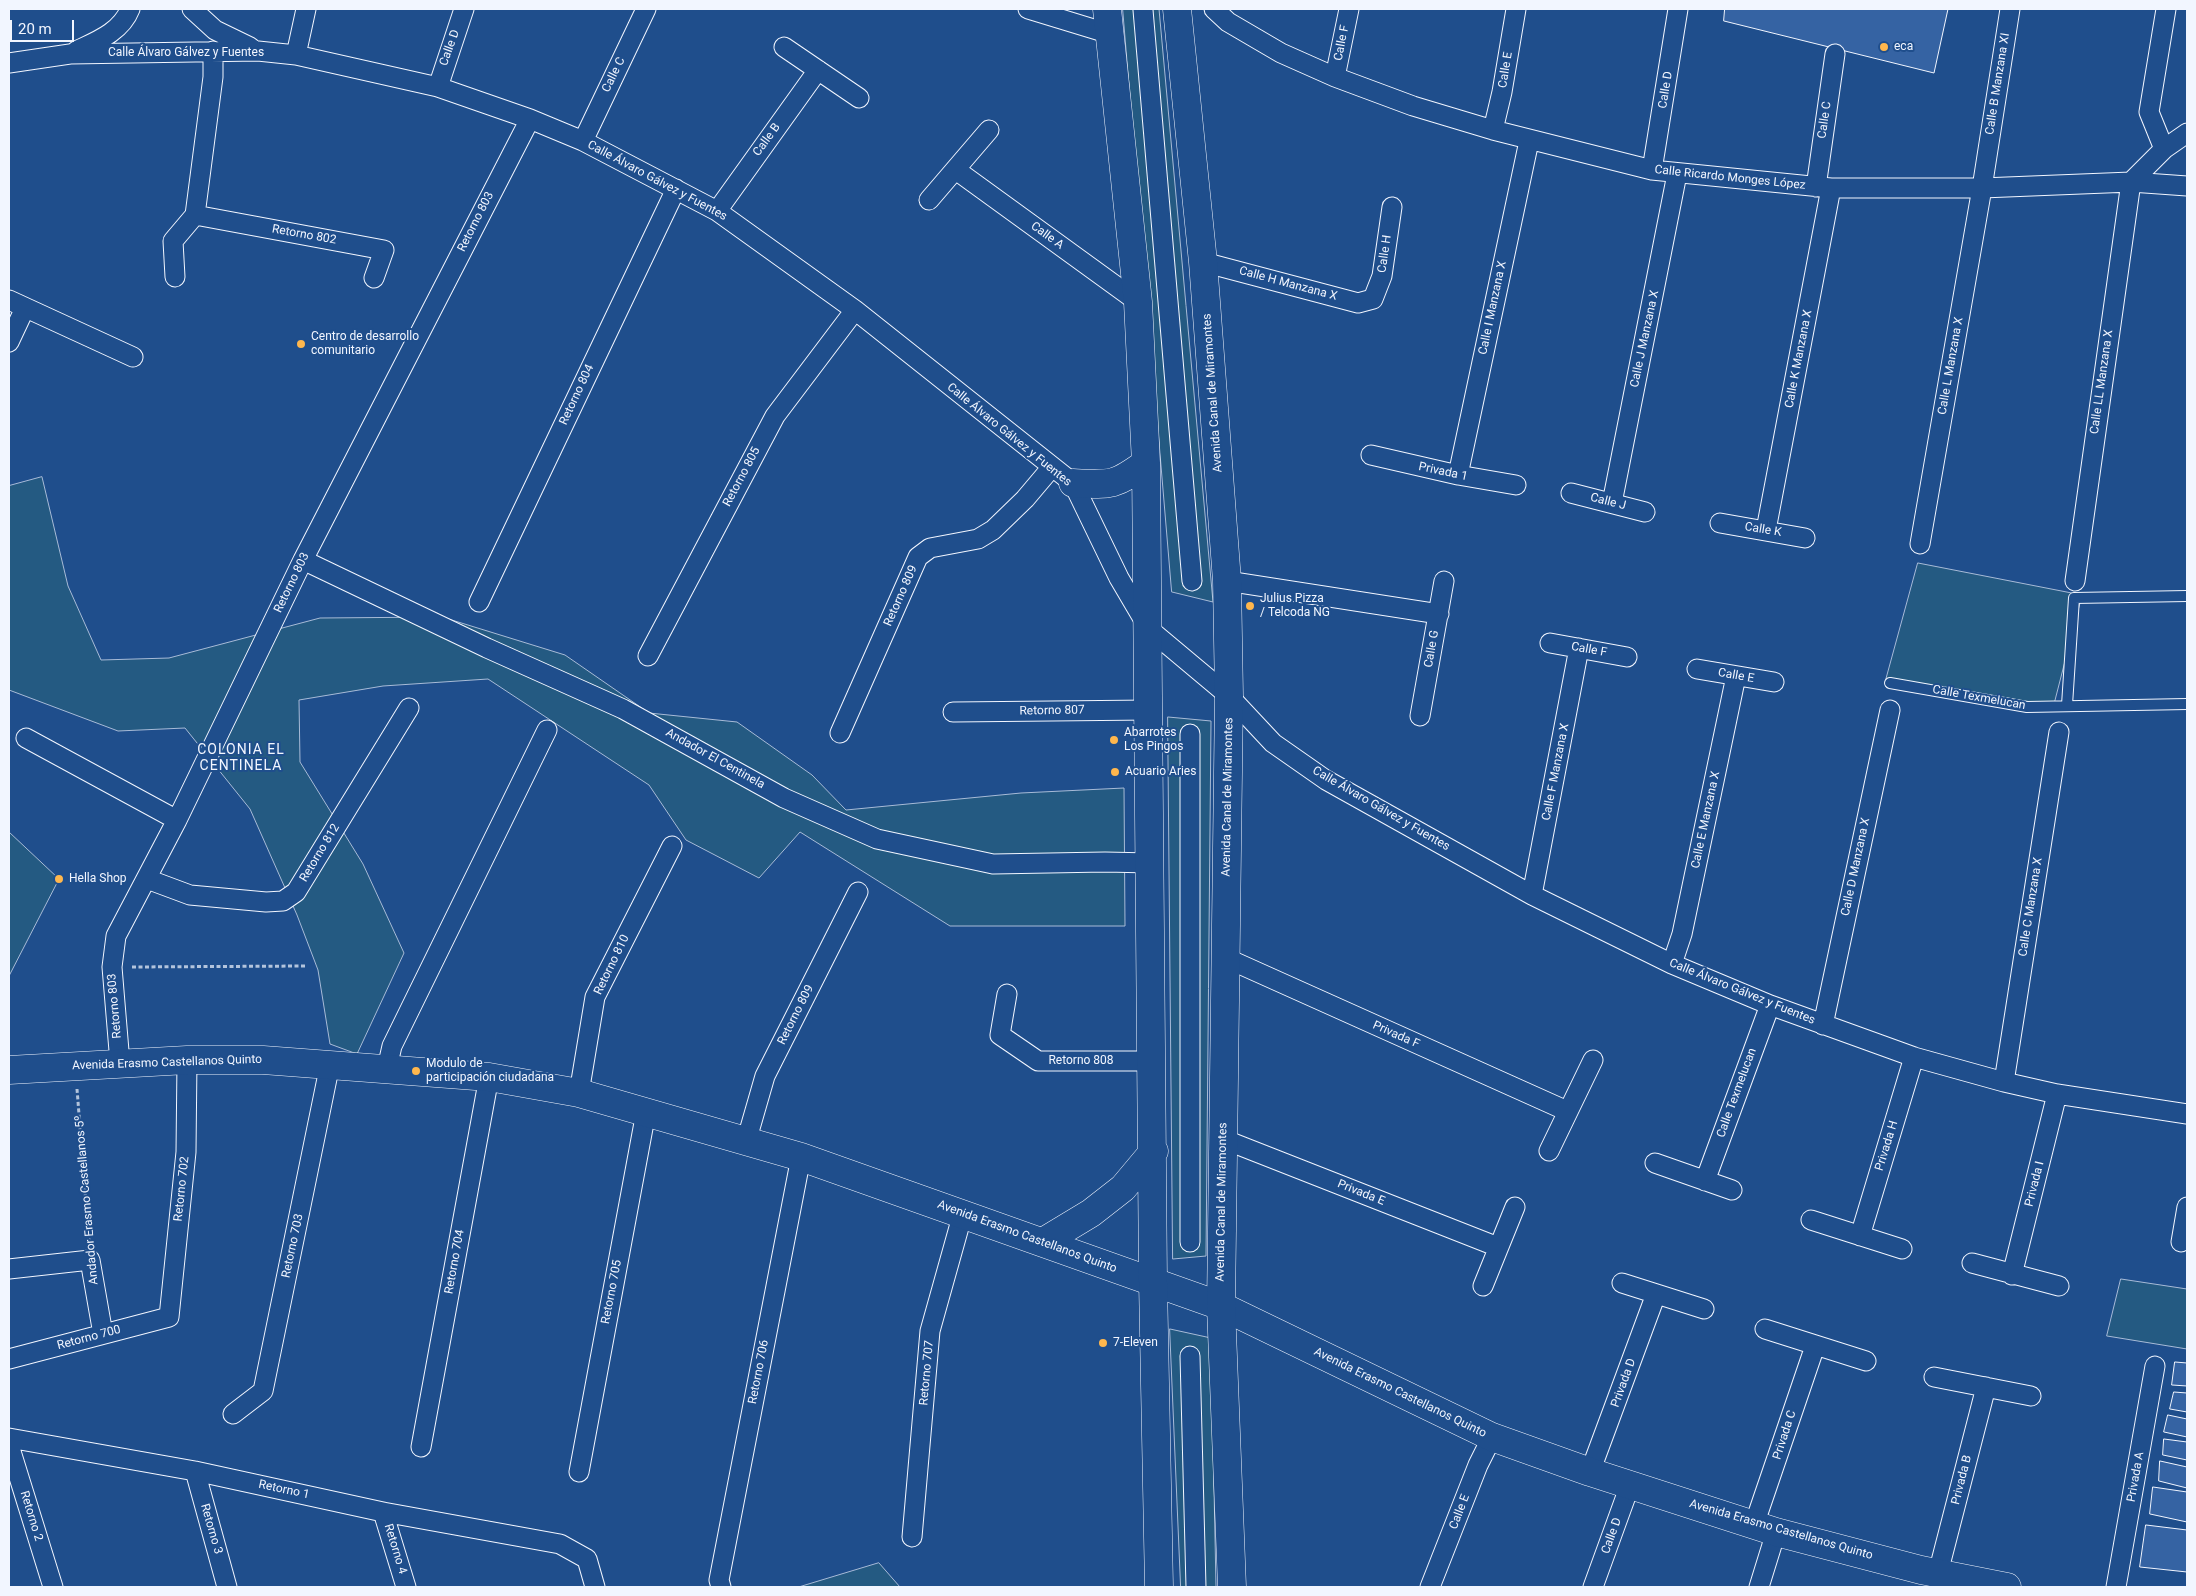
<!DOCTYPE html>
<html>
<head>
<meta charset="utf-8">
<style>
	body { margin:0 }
	#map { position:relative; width:2196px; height:1596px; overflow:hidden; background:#1f4e8c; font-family:Roboto,sans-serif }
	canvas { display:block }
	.frame { position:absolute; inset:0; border:10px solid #f2f6ff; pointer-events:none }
	.scale { position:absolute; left:10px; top:20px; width:64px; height:22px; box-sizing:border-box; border:2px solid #f2f6ff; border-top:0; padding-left:6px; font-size:15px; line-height:18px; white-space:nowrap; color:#f2f6ff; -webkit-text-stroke:4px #1f4e8c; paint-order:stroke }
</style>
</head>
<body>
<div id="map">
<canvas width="2196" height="1596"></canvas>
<div class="frame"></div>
<div class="scale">20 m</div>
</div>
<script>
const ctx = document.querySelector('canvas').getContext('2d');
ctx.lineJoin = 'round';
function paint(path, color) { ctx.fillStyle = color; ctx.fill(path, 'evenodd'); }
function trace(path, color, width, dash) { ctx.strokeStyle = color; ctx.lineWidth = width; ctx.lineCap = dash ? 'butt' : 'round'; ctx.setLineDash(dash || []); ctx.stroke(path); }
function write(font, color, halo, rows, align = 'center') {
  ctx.font = font + ' Roboto,sans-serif'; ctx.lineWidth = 4; ctx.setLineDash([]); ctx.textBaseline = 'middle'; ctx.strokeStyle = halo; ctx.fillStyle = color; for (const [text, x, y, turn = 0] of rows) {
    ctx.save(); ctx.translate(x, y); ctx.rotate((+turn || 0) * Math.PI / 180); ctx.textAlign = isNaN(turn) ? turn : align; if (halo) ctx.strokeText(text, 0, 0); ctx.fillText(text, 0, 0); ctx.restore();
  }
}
const green = new Path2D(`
	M1123 9H1159L1213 602 1172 592Z
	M42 477 68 586 101 660 169 658 320 618 442 617 565 655 649 713 737 722 812 775 846 810 1021 793 1124 788 1125 926H950L800 832 759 878 686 840 649 785 488 679 383 686 299 700 300 762 363 864 404 953 357 1054 330 1044 318 970 297 915 250 809 185 728 118 731 9 690V486Z
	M1918 563 2082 595 2053 708 1886 680Z
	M1168 717 1211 721 1206 1256 1173 1259Z
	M9 832 59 879 9 976Z
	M2121 1279 2187 1289V1349L2107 1336Z
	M1170 1329 1211 1338 1216 1587H1181Z
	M879 1563 900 1587H799Z`);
paint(green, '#245a82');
trace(green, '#a8bbd7', 1);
const building = new Path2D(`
	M1725 9H1948L1934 73 1724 21Z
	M2175 1362 2187 1363V1386L2172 1385Z
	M2174 1392 2187 1393V1412L2170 1409Z
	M2168 1415 2187 1419V1437L2164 1432Z
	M2164 1439 2187 1442V1460L2163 1455Z
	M2160 1461 2187 1467V1488L2159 1481Z
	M2153 1487 2187 1492V1522L2150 1514Z
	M2146 1525 2187 1530V1572L2140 1567Z`);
paint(building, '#3563a3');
trace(building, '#f2f6ff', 1);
const lane = new Path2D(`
	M1890 683 2027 707 2187 704
	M2067 705 2074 598 2187 596`);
const street = new Path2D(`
	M192 9 215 30 250 47
	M1028 9 1110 34
	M1214 9 1228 22 1281 53 1335 77 1413 106 1493 130 1652 170 1831 188H1982L2131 182 2187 186
	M1143 10 1192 581
	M784 47 859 98
	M76 51C97 41 121 32 130 9
	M296 55 306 9
	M9 63 70 54 258 51 296 55 438 87 530 119 583 141 717 211 855 310 1073 483 1119 578 1149 629 1229 696 1273 743 1326 780 1532 895 1672 964 1770 1005 1914 1057 2004 1082 2057 1094 2187 1114
	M1335 77 1349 9
	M438 87 464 9
	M1493 130 1502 92 1516 9
	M583 141 646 9
	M2164 149 2149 112 2166 9
	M956 170 1138 302
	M1652 170 1678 9
	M1816 187 1835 54
	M929 200 989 130
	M717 211 818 70
	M195 215 384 250 374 278
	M1203 262 1358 303 1373 299 1382 276 1392 207
	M175 277 173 241 195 215 213 77V51
	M9 300 133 357
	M9 342 25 308
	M1371 455 1458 475 1516 485
	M1458 475 1529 141
	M1571 493 1645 512
	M1612 503 1677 174
	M1720 523 1805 538
	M1766 530 1831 188
	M1920 544 1982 188 2010 9
	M303 560 487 648 623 709 784 798 877 839 993 864 1105 862 1151 863
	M1227 581 1439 614
	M2075 581 2131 182 2164 149 2187 133
	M479 602 676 189
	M1550 643 1627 657
	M648 656 775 416 855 310
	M1697 669 1774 682
	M953 712 1150 710
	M1420 716 1444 581
	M840 733 918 557 930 548 978 539 993 530 1025 499 1052 467
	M1190 734V1242
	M26 738 177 820
	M147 879 190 895 266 902 283 901 296 892 409 708
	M1532 895 1579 648
	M1226 958 1567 1111
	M1672 964 1682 934 1736 676
	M1007 994 1000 1035 1038 1061H1151
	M1823 1025 1890 710
	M120 1063 112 967 116 936 177 820 303 560 530 119
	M387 1068 392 1046 547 730
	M2004 1082 2059 732
	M579 1093 595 997 672 846
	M1223 1139 1498 1247
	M746 1142 765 1076 858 892
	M1549 1151 1593 1060
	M1655 1163 1732 1190
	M1705 1181 1770 1005
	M1811 1220 1902 1249
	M1860 1236 1914 1057
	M2181 1242 2187 1207
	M1972 1263 2059 1286
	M9 1269 90 1260 103 1334
	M2012 1275 2057 1094
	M1622 1283 1704 1309
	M1483 1286 1515 1207
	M1765 1329 1866 1361
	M1190 1356 1196 1587
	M9 1359 169 1317 186 1152 187 1060
	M1934 1377 2031 1396
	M233 1414 263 1391 330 1064
	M9 1438 195 1471 383 1512 560 1544 587 1559 595 1587
	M9 1445 53 1587
	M421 1447 489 1077
	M195 1471 227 1587
	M579 1472 646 1112
	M1590 1472 1656 1294
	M383 1512 406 1587
	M1754 1525 1815 1346
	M912 1537 930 1331 963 1213
	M1938 1573 1986 1387
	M721 1587 719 1580 801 1157
	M1430 1587 1478 1465 1492 1437
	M1593 1587 1630 1485
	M1759 1587 1776 1532
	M2116 1587 2155 1366`);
const secondary = new Path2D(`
	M9 1070 187 1060H263L489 1077 579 1093 801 1157 1221 1306 1492 1437 1590 1472 1776 1532 1921 1570 2007 1587`);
const primary = new Path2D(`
	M1107 9 1138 302 1146 463 1153 1282 1159 1587
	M1177 9 1203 262 1227 581 1229 696 1221 1306 1232 1587
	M1073 483C1111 485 1115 486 1146 463
	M1043 1242 1091 1213 1123 1188 1154 1151`);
trace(lane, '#f2f6ff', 12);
trace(street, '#f2f6ff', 21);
trace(secondary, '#f2f6ff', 29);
trace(primary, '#f2f6ff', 29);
trace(new Path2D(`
	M132 967 305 966
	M77 1089 89 1242`), '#b3c4dc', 3, [4, 2.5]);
trace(lane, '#1f4e8c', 10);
trace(street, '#1f4e8c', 19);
trace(secondary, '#1f4e8c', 28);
trace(primary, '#1f4e8c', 28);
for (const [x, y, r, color] of [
	[1884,47,5,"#ffb74d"],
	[301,344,5,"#ffb74d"],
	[1250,606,5,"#ffb74d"],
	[1114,740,5,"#ffb74d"],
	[1115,772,5,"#ffb74d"],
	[59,879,5,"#ffb74d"],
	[416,1071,5,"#ffb74d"],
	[1103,1343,5,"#ffb74d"]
]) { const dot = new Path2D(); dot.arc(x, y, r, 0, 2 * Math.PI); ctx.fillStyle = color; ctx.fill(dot); trace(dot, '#1f4e8c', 2); }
write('12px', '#f2f6ff', '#1f4e8c', [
	["Calle F",1342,43,-79],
	["Calle D",450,48,-70],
	["Calle Álvaro Gálvez y Fuentes",186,53],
	["Calle E",1506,70,-81],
	["Calle C",614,75,-64],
	["Calle B Manzana XI",1998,84,-81],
	["Calle D",1666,90,-81],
	["Calle C",1825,120,-82],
	["Calle B",767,140,-54],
	["Calle Ricardo Monges López",1730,178,6],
	["Calle Álvaro Gálvez y Fuentes",657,181,28],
	["Retorno 803",476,222,-63],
	["Retorno 802",304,235,10],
	["Calle A",1047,236,36],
	["Calle H",1385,254,-82],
	["Calle H Manzana X",1288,284,15],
	["Calle I Manzana X",1493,308,-78],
	["Calle J Manzana X",1645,339,-78],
	["Calle K Manzana X",1799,359,-79],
	["Calle L Manzana X",1951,366,-80],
	["Calle LL Manzana X",2102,382,-82],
	["Avenida Canal de Miramontes",1213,393,-94],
	["Retorno 804",577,395,-65],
	["Calle Álvaro Gálvez y Fuentes",1009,435,39],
	["Privada 1",1443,472,12],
	["Retorno 805",742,477,-62],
	["Calle J",1608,502,14],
	["Calle K",1763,530,9],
	["Retorno 803",292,583,-64],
	["Retorno 809",901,596,-66],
	["Calle G",1432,649,-80],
	["Calle F",1589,650,10],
	["Calle E",1736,676,10],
	["Calle Texmelucan",1979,698,10],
	["Retorno 807",1052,711,-1],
	["Andador El Centinela",715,759,29],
	["Calle F Manzana X",1556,772,-79],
	["Avenida Canal de Miramontes",1228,797,-89],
	["Calle Álvaro Gálvez y Fuentes",1381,809,30],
	["Calle E Manzana X",1706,820,-78],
	["Retorno 812",320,853,-59],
	["Calle D Manzana X",1856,867,-78],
	["Calle C Manzana X",2031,907,-81],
	["Retorno 810",612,965,-64],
	["Calle Álvaro Gálvez y Fuentes",1742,992,22],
	["Retorno 803",115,1006,-95],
	["Retorno 809",796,1015,-63],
	["Privada F",1396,1035,24],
	["Retorno 808",1081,1061],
	["Avenida Erasmo Castellanos Quinto",167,1063,-2],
	["Calle Texmelucan",1737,1093,-70],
	["Privada H",1887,1146,-73],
	["Privada I",2035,1184,-76],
	["Retorno 702",182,1189,-84],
	["Privada E",1361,1193,22],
	["Andador Erasmo Castellanos 5º",87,1200,-95],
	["Avenida Canal de Miramontes",1222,1202,-89],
	["Avenida Erasmo Castellanos Quinto",1027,1237,20],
	["Retorno 703",293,1246,-78],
	["Retorno 704",455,1262,-80],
	["Retorno 705",612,1292,-79],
	["Retorno 700",89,1338,-15],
	["Retorno 706",759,1372,-79],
	["Retorno 707",927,1373,-85],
	["Privada D",1624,1383,-70],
	["Avenida Erasmo Castellanos Quinto",1400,1393,26],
	["Privada C",1785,1435,-72],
	["Privada A",2136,1477,-80],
	["Privada B",1962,1480,-76],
	["Retorno 1",284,1490,12],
	["Calle E",1460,1512,-69],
	["Retorno 2",31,1516,73],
	["Retorno 3",211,1529,74],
	["Avenida Erasmo Castellanos Quinto",1781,1530,16],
	["Calle D",1612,1536,-70],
	["Retorno 4",395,1549,73]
]);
write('12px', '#f2f6ff', '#1f4e8c', [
	["eca",1894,47],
	["Centro de desarrollo",311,337],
	["comunitario",311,351],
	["Julius Pizza",1260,599],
	["/ Telcoda NG",1260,613],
	["Abarrotes",1124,733],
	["Los Pingos",1124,747],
	["Acuario Aries",1125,772],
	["Hella Shop",69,879],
	["Modulo de",426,1064],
	["participación ciudadana",426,1078],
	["7-Eleven",1113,1343]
], 'left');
ctx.letterSpacing = '1px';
write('14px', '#f2f6ff', '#1f4e8c', [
	["COLONIA EL",241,750],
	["CENTINELA",241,766]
]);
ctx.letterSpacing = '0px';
</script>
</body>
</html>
